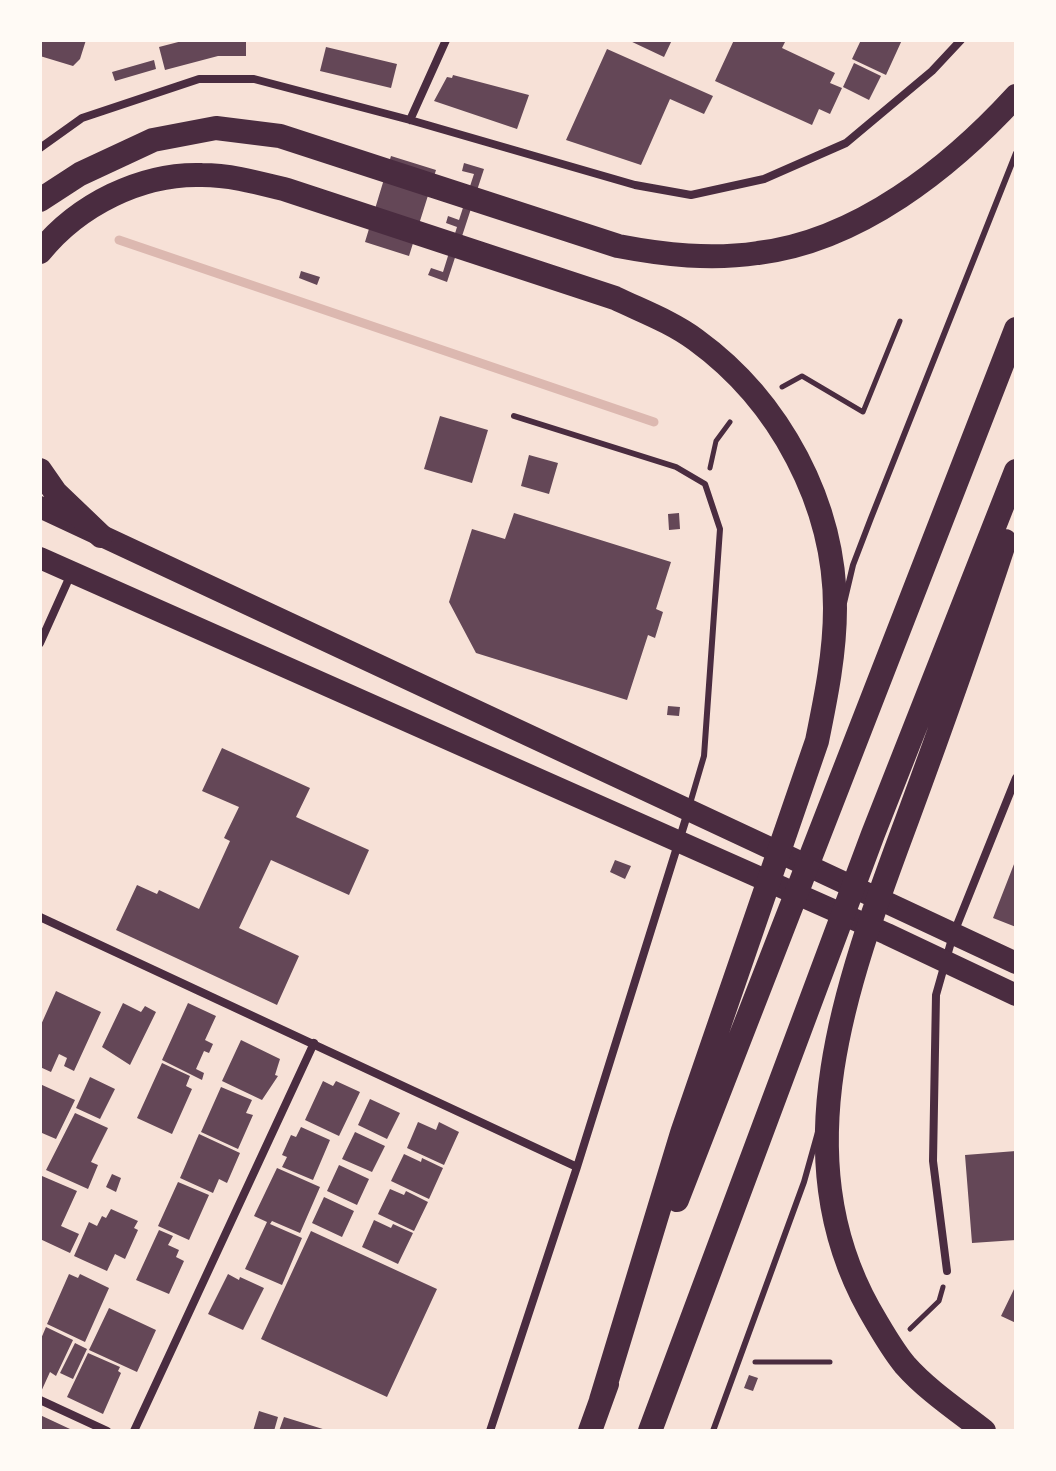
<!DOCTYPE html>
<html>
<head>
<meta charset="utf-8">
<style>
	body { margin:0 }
	#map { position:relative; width:1056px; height:1471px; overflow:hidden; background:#f7e1d7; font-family:Montserrat,sans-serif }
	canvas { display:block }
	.frame { position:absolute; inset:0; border:42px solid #fffaf5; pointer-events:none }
</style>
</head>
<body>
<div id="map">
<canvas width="1056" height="1471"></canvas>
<div class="frame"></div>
</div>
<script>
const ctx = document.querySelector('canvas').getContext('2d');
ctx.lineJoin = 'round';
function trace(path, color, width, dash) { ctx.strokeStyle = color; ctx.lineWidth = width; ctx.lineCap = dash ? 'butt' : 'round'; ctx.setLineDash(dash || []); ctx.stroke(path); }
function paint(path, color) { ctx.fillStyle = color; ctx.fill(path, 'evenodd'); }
trace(new Path2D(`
	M119 240 654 422`), '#dcb8b0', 9);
paint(new Path2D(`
	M40 40H86L80 59 73 66 40 56Z
	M186 40H246V56H218L165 70 159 47Z
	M628 40H672L664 57Z
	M734 40H786L782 48 835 73 830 83 842 88 830 114 819 109 812 125 715 81Z
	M861 40H902L886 75 852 59Z
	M326 47 397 64 391 88 320 71Z
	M607 49 713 96 704 114 670 99 641 165 566 140Z
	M154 60 156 69 115 81 112 72Z
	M854 63 881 76 869 100 843 87Z
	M453 75 529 95 517 129 434 101 447 77 452 78Z
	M391 156 436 170 409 256 365 242Z
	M464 163 484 169 447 282 428 275 431 268 443 272 457 227 446 223 448 216 459 220 474 174 462 171Z
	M301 271 320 277 317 285 299 278Z
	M440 416 488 430 472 483 424 469Z
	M529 455 558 463 549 494 521 486Z
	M514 513 671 562 656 609 663 612 655 638 648 635 627 700 476 653 449 602 472 529 505 539Z
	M679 513 680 529 669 530 668 514Z
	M668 706 680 707 679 716 667 715Z
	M222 748 310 788 296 817 369 850 349 895 271 860 239 928 299 956 277 1005 116 930 137 885 157 894 159 890 199 909 230 841 224 838 239 807 202 791Z
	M1016 859V927L993 918Z
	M615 860 631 866 625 879 610 872Z
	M56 991 101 1012 74 1071 64 1066 67 1058 59 1054 51 1072 40 1067V1027Z
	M123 1003 141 1012 145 1006 156 1012 130 1065 102 1047Z
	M188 1003 216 1016 205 1040 213 1044 209 1053 204 1051 196 1069 204 1073 202 1080 162 1060Z
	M241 1040 280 1059 275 1075 278 1076 262 1100 222 1081Z
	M162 1063 190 1076 186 1086 192 1089 172 1134 137 1118Z
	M90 1077 115 1089 100 1119 76 1108Z
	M323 1081 333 1086 336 1081 360 1092 339 1136 305 1120Z
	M40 1084 75 1100 56 1139 42 1133 40 1138Z
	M221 1087 252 1100 246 1113 253 1115 238 1149 201 1132Z
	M370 1099 400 1113 387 1139 358 1125Z
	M75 1113 108 1128 91 1162 98 1165 88 1189 46 1170Z
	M418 1122 436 1130 439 1122 459 1132 444 1165 407 1148Z
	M301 1127 330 1140 313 1180 282 1167 287 1157 282 1155 291 1135 296 1137Z
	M355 1132 385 1146 372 1172 342 1159Z
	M199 1134 240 1153 227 1183 219 1179 213 1193 180 1178Z
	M1016 1151V1240L972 1243 965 1155Z
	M404 1154 421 1162 422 1158 443 1168 429 1199 391 1181Z
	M339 1165 369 1179 357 1205 327 1191Z
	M277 1168 320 1187 300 1233 272 1221 270 1224 302 1238 282 1285 245 1269 267 1222 254 1216Z
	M112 1174 121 1178 116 1192 106 1187Z
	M42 1176 77 1191 61 1226 79 1234 70 1253 40 1239V1181Z
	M178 1182 209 1195 189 1240 158 1226Z
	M390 1189 404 1195 406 1191 428 1202 414 1231 378 1214Z
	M324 1197 354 1211 342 1237 312 1223Z
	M111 1209 138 1221 134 1228 138 1230 125 1259 115 1254 107 1271 74 1256 89 1222 97 1226 102 1216 106 1218Z
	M374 1220 391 1228 393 1224 413 1233 398 1264 362 1247Z
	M159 1230 173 1236 168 1245 179 1250 176 1257 184 1261 169 1294 136 1280Z
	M311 1231 437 1289 387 1397 261 1339Z
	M69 1274 78 1278 80 1274 109 1288 85 1342 47 1324Z
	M228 1274 239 1280 240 1277 264 1288 243 1330 208 1314Z
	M1016 1285V1323L1001 1316Z
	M109 1308 156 1330 137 1372 89 1350Z
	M46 1327 73 1340 56 1376 50 1372 40 1394V1341Z
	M75 1343 87 1349 73 1379 60 1373Z
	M88 1353 120 1367 118 1371 121 1373 103 1414 67 1397Z
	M749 1375 758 1378 753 1391 744 1388Z
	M259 1411 278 1417 274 1431H253Z
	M40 1415 70 1429 69 1431H40Z
	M284 1417 326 1430V1431H279Z`), '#644757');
trace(new Path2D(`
	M782 387 802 376 863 412 900 321
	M710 468 716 441 730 422
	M910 1329 939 1301 943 1287
	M755 1362H830`), '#4a2c40', 5);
trace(new Path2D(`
	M514 416 676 467 705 484 720 529 704 756 689 807
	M844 603 853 565 871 518 1016 153
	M713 1431 804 1182 818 1132`), '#4a2c40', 6);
trace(new Path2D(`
	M410 120 446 40
	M40 148 82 118 199 79H254L410 120 635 185 691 195 764 179 846 143 932 71 961 40
	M40 643 71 574
	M40 917 577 1167
	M947 1271 933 1161 936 995 953 935 1016 778
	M40 1400 107 1431
	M134 1431 314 1043
	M490 1431 577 1167 688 812`), '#4a2c40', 8);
trace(new Path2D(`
	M40 507 1016 963
	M40 558 887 934 1016 995`), '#4a2c40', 22);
trace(new Path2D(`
	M40 200 80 174 153 140 216 128 280 136 618 246C665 255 711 260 758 253 858 241 950 168 1016 96
	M40 252C78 205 141 173 202 175 231 175 259 183 287 190L615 298C642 311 672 322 696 340 780 401 835 504 835 608 835 653 826 697 817 741L682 1133 601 1400
	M40 470 56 493 101 536
	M677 1200 1016 329
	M590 1431 607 1384
	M650 1431 873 834 1016 471
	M984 1431C957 1410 927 1390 905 1365 891 1348 880 1328 869 1309 781 1151 849 976 907 820 941 728 974 635 1005 541`), '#4a2c40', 24);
</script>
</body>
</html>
